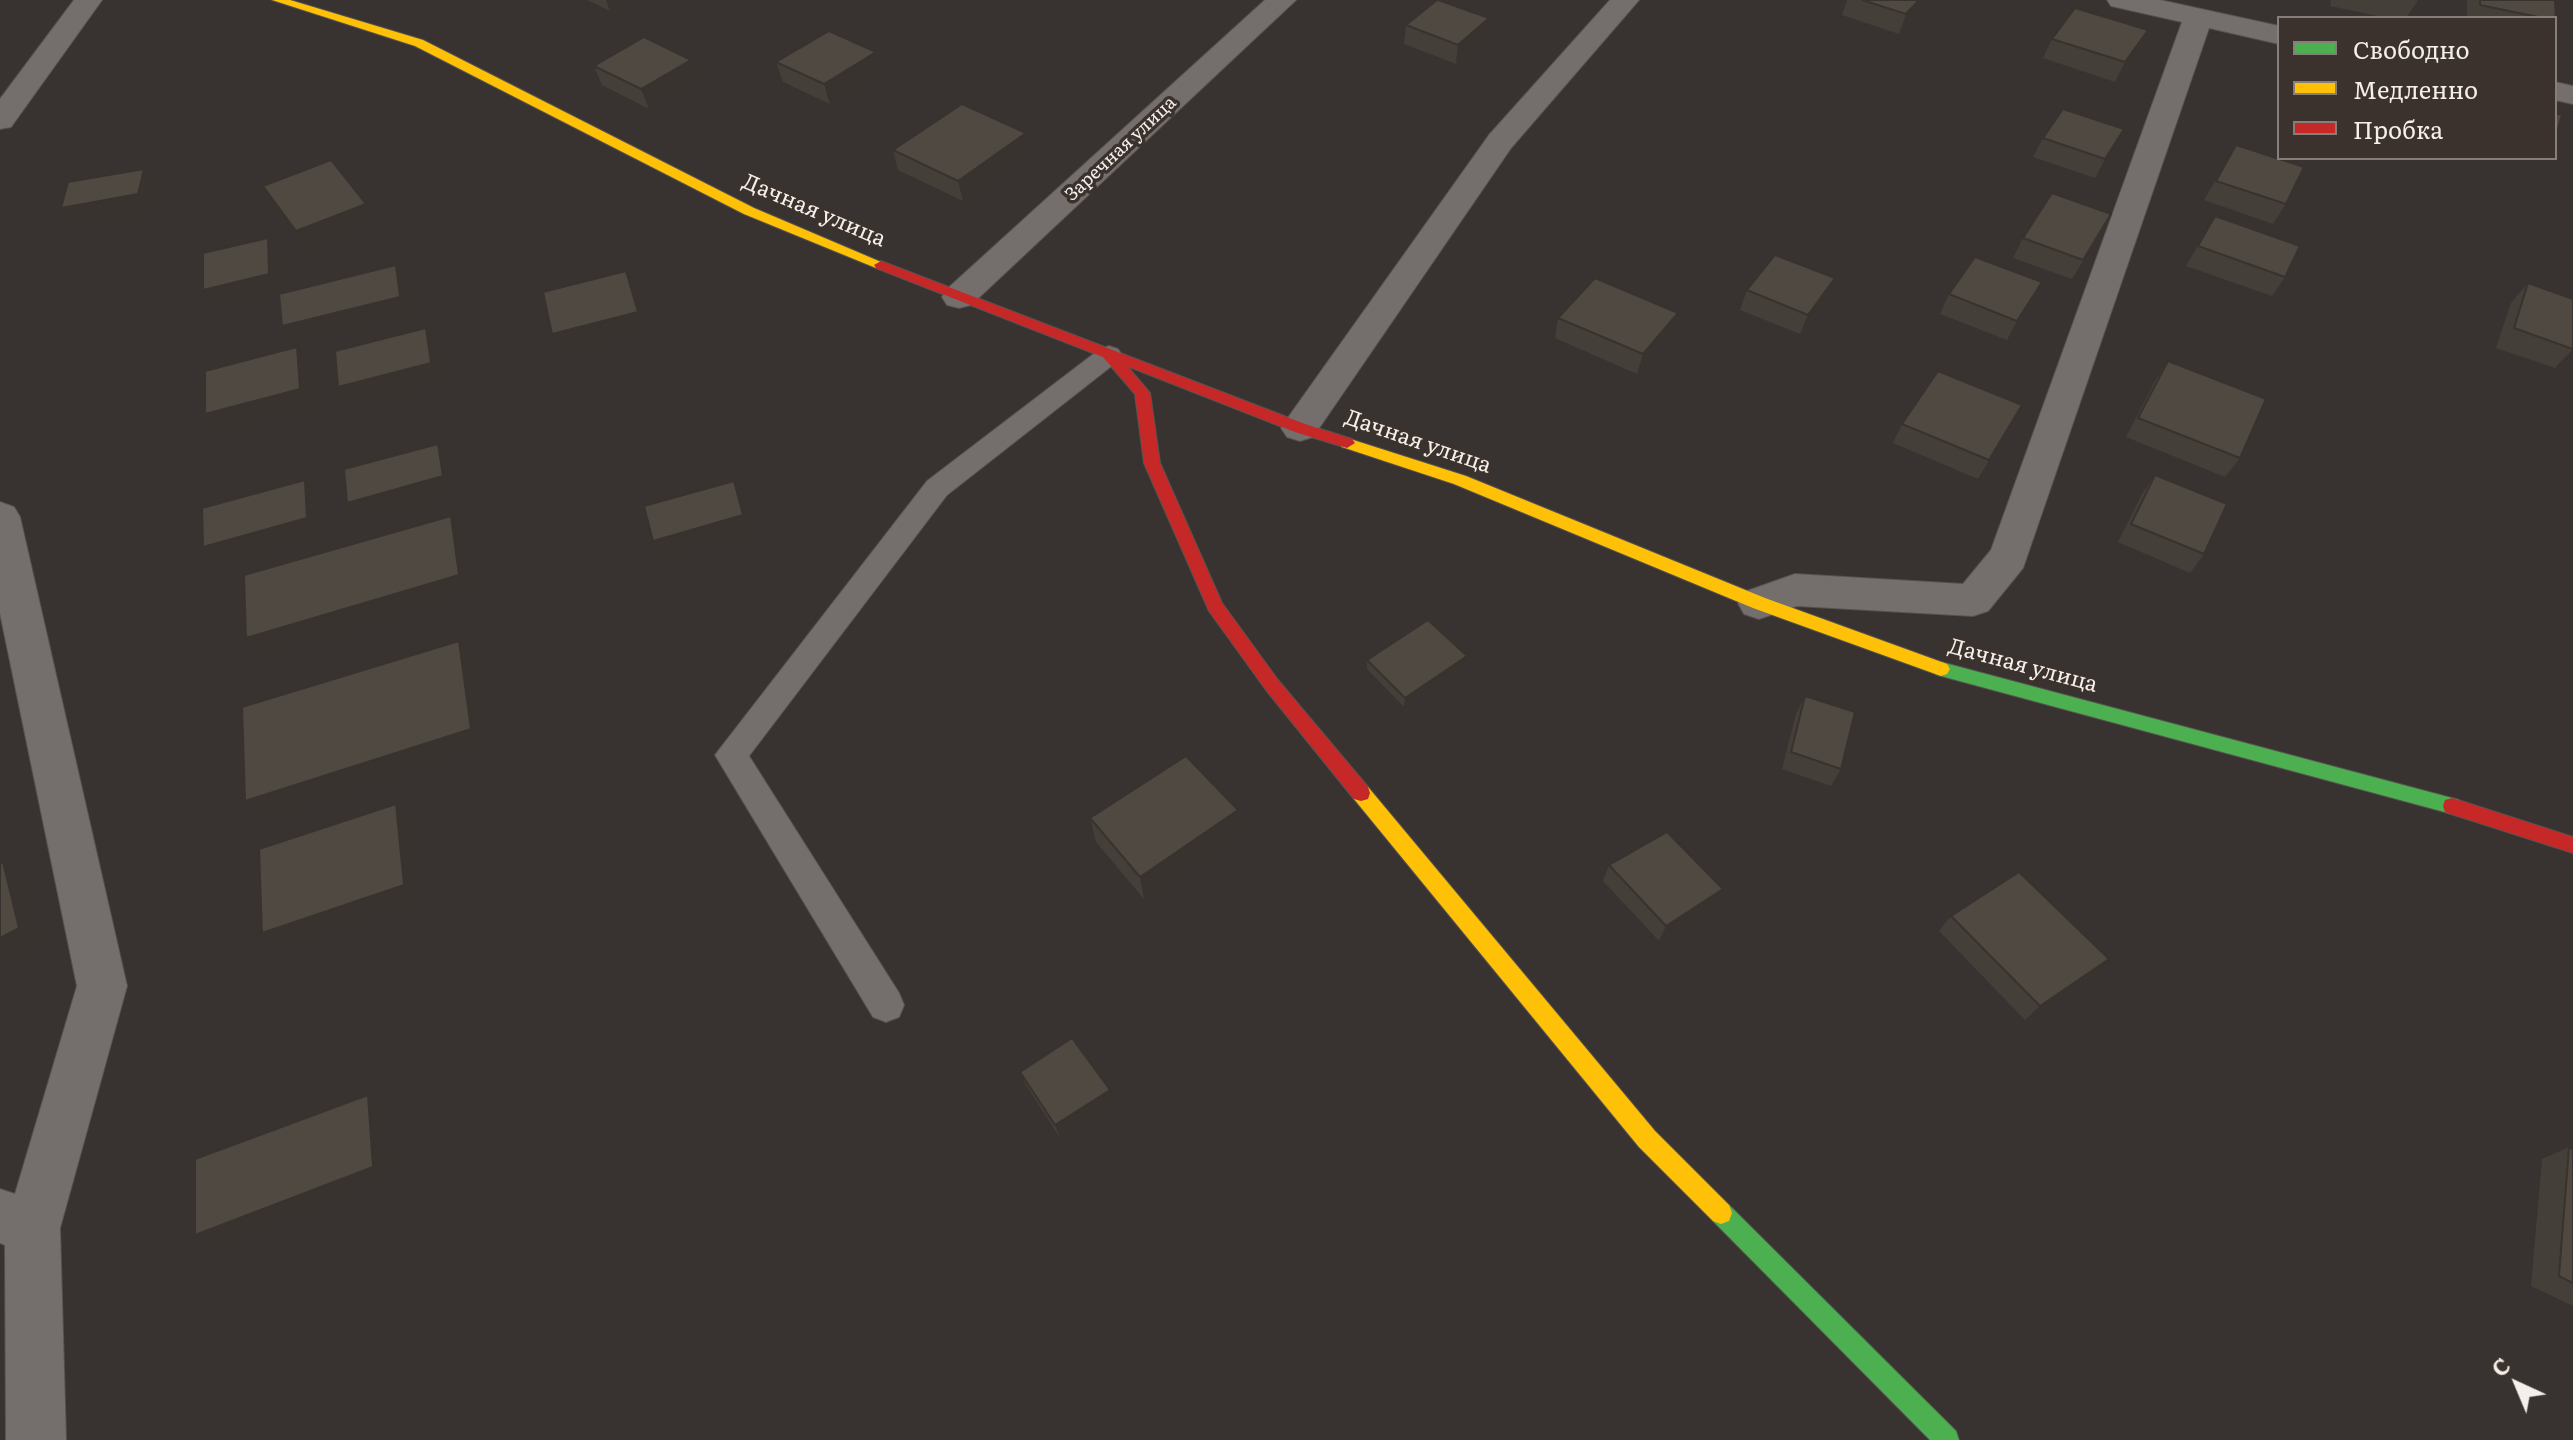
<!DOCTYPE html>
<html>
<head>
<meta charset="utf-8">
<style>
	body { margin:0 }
	#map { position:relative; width:2573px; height:1440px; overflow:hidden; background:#383330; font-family:Literata,serif }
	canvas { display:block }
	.legend { position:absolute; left:2277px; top:16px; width:280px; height:144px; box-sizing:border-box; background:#3c322d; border:2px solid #867e79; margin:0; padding:10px 14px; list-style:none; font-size:24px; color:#f5efeb }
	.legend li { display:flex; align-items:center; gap:16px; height:40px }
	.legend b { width:40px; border:2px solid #867e79 }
	.north { position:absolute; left:2477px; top:1344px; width:80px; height:80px; -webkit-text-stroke:6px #3c322d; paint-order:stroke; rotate:316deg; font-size:22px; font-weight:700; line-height:32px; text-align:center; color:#f5efeb }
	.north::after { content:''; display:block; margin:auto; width:28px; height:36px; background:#f5efeb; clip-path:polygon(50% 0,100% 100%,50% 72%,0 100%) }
</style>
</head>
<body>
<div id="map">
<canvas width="2573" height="1440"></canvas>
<ul class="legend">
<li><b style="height:10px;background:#4caf50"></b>Свободно</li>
<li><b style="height:10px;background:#ffc107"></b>Медленно</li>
<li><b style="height:10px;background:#c62828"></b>Пробка</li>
</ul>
<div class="north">С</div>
</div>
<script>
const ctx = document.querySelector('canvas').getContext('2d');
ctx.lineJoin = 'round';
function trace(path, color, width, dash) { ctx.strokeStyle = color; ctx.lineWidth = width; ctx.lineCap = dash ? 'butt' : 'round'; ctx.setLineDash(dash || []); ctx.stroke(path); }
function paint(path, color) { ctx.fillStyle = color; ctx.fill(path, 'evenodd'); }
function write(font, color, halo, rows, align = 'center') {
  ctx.font = font + ' Literata,serif'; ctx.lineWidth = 7; ctx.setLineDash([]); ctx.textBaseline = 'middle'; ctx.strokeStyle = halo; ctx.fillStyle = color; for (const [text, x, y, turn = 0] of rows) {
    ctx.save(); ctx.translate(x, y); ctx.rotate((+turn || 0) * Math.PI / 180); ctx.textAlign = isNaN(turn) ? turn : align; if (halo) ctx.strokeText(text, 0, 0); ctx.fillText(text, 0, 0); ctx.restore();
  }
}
const lane = new Path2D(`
	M1109 346 1118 349 1122 355 1118 361 947 495 749 756 899 993 904 1005 899 1017 886 1022 873 1017 715 755 927 481 1100 349Z`);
const street = new Path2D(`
	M74 0H102L11 127 0 129V99Z
	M1265 0H1296L971 305 959 308 947 305 942 297 947 289Z
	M1610 0H1639L1511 148 1313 437 1300 441 1287 437 1281 428 1287 419 1489 135Z
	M2107 0H2160L2279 26V44L2209 28 2023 568 1988 611 1973 616 1797 606 1759 619 1744 614 1738 603 1744 592 1795 574 1963 584 1991 550 2182 22 2111 6Z
	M2555 82 2573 86V104L2555 100Z
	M0 502 14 507 20 517 127 986 60 1228 66 1440H6L5 1245 0 1243V1189L15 1194 77 986 0 613Z`);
const fast = new Path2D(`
	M1941 662 2452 798 2459 800 2461 806 2459 812 2452 814 1941 676 1935 674 1932 669 1935 664Z
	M1721 1202 1729 1205 1956 1431 1959 1440H1930L1713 1221 1710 1213 1713 1205Z`);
const slow = new Path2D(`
	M272 0H290L423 40 754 208 888 265 886 268H876L744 214 415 46Z
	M1347 438 1466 476 1765 598 1947 664 1950 669 1947 674 1941 676 1753 608 1454 484 1342 447 1339 443Z
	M1361 785 1368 787 1655 1131 1729 1205 1732 1213 1729 1221 1721 1224 1713 1221 1639 1147 1354 799 1352 793 1354 787Z`);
const jam = new Path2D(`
	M881 261 1305 424 1352 439 1355 443 1347 448 1295 432 1127 366 1150 393 1160 463 1222 603 1278 680 1368 787 1370 793 1368 799 1361 801 1354 799 1266 690 1209 611 1144 463 1135 394 1103 357 876 268 874 265Z
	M2452 798 2573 837V853L2445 812 2443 806 2445 800Z`);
trace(lane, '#57524f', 2);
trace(street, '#57524f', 2);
trace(fast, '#57524f', 2);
trace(slow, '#57524f', 2);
trace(jam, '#57524f', 2);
paint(lane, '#746f6d');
paint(street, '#746f6d');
paint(fast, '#4caf50');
paint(slow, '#ffc107');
paint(jam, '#c62828');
paint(new Path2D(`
	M587 0H631L610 11Z
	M1847 0H1925L1923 6 1899 34 1842 15Z
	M2331 0H2417V2L2406 18H2387L2330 6Z
	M2467 0H2555L2556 21 2555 22V18H2467Z
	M1406 25 1487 38 1456 64 1404 44Z
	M2148 30 2138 49 2115 82 2043 58 2052 39Z
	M876 52 881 71 830 104 783 82 776 62Z
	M594 66 698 80 649 109 602 85Z
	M1026 133 1029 153 963 201 898 170 893 150Z
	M2043 138 2114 149 2095 178 2033 157Z
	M2236 145 2286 204 2273 224 2204 200Z
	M263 186 366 204 378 223 310 250Z
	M2215 216 2285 277 2272 296 2186 266Z
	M2100 233 2072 279 2013 258 2023 238Z
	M2042 282 2032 301 2007 340 1940 314 1949 294Z
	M2528 283 2573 349 2555 368 2496 348 2511 303Z
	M1747 290 1828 298 1800 334 1740 310Z
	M1678 313 1672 332 1637 374 1555 338 1558 318Z
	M2168 361 2240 458 2225 477 2126 437 2155 381Z
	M2022 405 1978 479 1893 443 1902 424Z
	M2155 475 2204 554 2190 573 2118 542 2142 494Z
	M1367 660 1465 665 1404 707 1367 669Z
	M1805 696 1841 769 1831 786 1782 769 1796 714Z
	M1238 810 1240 834 1144 899 1096 842 1090 818Z
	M1609 865 1723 889 1715 905 1659 941 1603 881Z
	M1951 916 2093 974 2025 1020 1939 931Z
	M1020 1072 1114 1103 1060 1138 1026 1085Z
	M2569 1147 2573 1149V1306L2531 1286 2542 1159Z`), '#453f39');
paint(new Path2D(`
	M606 0H631L610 11Z
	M1919 0H1925L1923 6 1899 34 1906 14Z
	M1489 18 1487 38 1456 64 1458 45Z
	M2148 30 2138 49 2115 82 2125 62Z
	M876 52 881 71 830 104 824 84Z
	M691 60 698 80 649 109 641 89Z
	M2124 129 2114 149 2095 178 2105 159Z
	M1026 133 1029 153 963 201 958 181Z
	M144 169 158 189 153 214 77 227 61 208Z
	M366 204 378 223 310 250 296 231Z
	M268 238 281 258 283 293 218 309 203 290Z
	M396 265 408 285 413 316 296 346 282 326Z
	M626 271 635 291 647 332 563 354 552 334Z
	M1835 278 1828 298 1800 334 1808 315Z
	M2042 282 2032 301 2007 340 2017 321Z
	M1678 313 1672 332 1637 374 1643 354Z
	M426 328 438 348 443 382 352 407 338 387Z
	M297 347 312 367 315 409 222 433 205 414Z
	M438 444 451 463 456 495 362 522 347 503Z
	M305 480 320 499 322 536 220 566 203 547Z
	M734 481 742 500 752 533 663 560 653 541Z
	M451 516 464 535 473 593 263 656 246 638Z
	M459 641 473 659 485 746 264 818 245 801Z
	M1467 656 1465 665 1404 707 1405 698Z
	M396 804 412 821 420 901 282 948 262 933Z
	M1238 810 1240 834 1144 899 1140 877Z
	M3 862 27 878 44 943 0 965Z
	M1723 889 1715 905 1659 941 1666 926Z
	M2109 959 2093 974 2025 1020 2040 1006Z
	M1110 1090 1114 1103 1060 1138 1055 1125Z
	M368 1095 387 1108 392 1178 219 1245 195 1235Z`), '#38332e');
const building = new Path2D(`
	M1437 0H1438L1489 18 1458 45 1406 25Z
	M1862 0H1919L1906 14Z
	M2480 0H2555L2556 21 2555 18H2543L2480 5Z
	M2075 8 2148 30 2125 62 2052 39Z
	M829 31 876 52 824 84 776 62Z
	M644 37 691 60 641 89 594 66Z
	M962 104 1026 133 958 181 893 150Z
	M2063 109 2124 129 2105 159 2043 138Z
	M2555 113 2562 115 2555 139Z
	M2236 145 2304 167 2286 204 2216 181Z
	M331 160 366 204 296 231 263 186Z
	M144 169 138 194 61 208 68 182Z
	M2052 193 2111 214 2083 260 2023 238Z
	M2215 216 2300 246 2285 277 2198 246Z
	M268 238 269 274 203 290V253Z
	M1775 255 1835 278 1808 315 1747 290Z
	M1975 257 2042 282 2017 321 1949 294Z
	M396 265 400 297 282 326 279 294Z
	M626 271 638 312 552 334 543 292Z
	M1595 278 1678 313 1643 354 1558 318Z
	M2528 283 2573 299V349L2514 328Z
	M426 328 431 363 338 387 335 351Z
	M297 347 300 389 205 414V371Z
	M2168 361 2266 399 2240 458 2138 418Z
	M1938 371 2022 405 1989 460 1902 424Z
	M438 444 443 476 347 503 344 469Z
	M2155 475 2227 504 2204 554 2131 524Z
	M305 480 307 518 203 547 202 508Z
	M734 481 743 515 653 541 644 506Z
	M451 516 459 575 246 638 244 575Z
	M1428 620 1467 656 1405 698 1367 660Z
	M459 641 471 729 245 801 242 707Z
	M1805 696 1855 712 1841 769 1791 752Z
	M1186 756 1238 810 1140 877 1090 818Z
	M396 804 404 885 262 933 259 849Z
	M1667 832 1723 889 1666 926 1609 865Z
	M3 862 19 928 0 938V864Z
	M2019 872 2109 959 2040 1006 1951 916Z
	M1072 1038 1110 1090 1055 1125 1020 1072Z
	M368 1095 373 1167 195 1235V1159Z
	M2569 1147 2573 1149V1283L2559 1276Z`);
paint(building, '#504942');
trace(building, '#38332e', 2);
write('18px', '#f5efeb', '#3c322d', [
	["Заречная улица",1121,149,-43]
]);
write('22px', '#f5efeb', '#3c322d', [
	["Дачная улица",814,211,23],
	["Дачная улица",1418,442,19],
	["Дачная улица",2023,666,15]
]);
</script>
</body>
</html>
